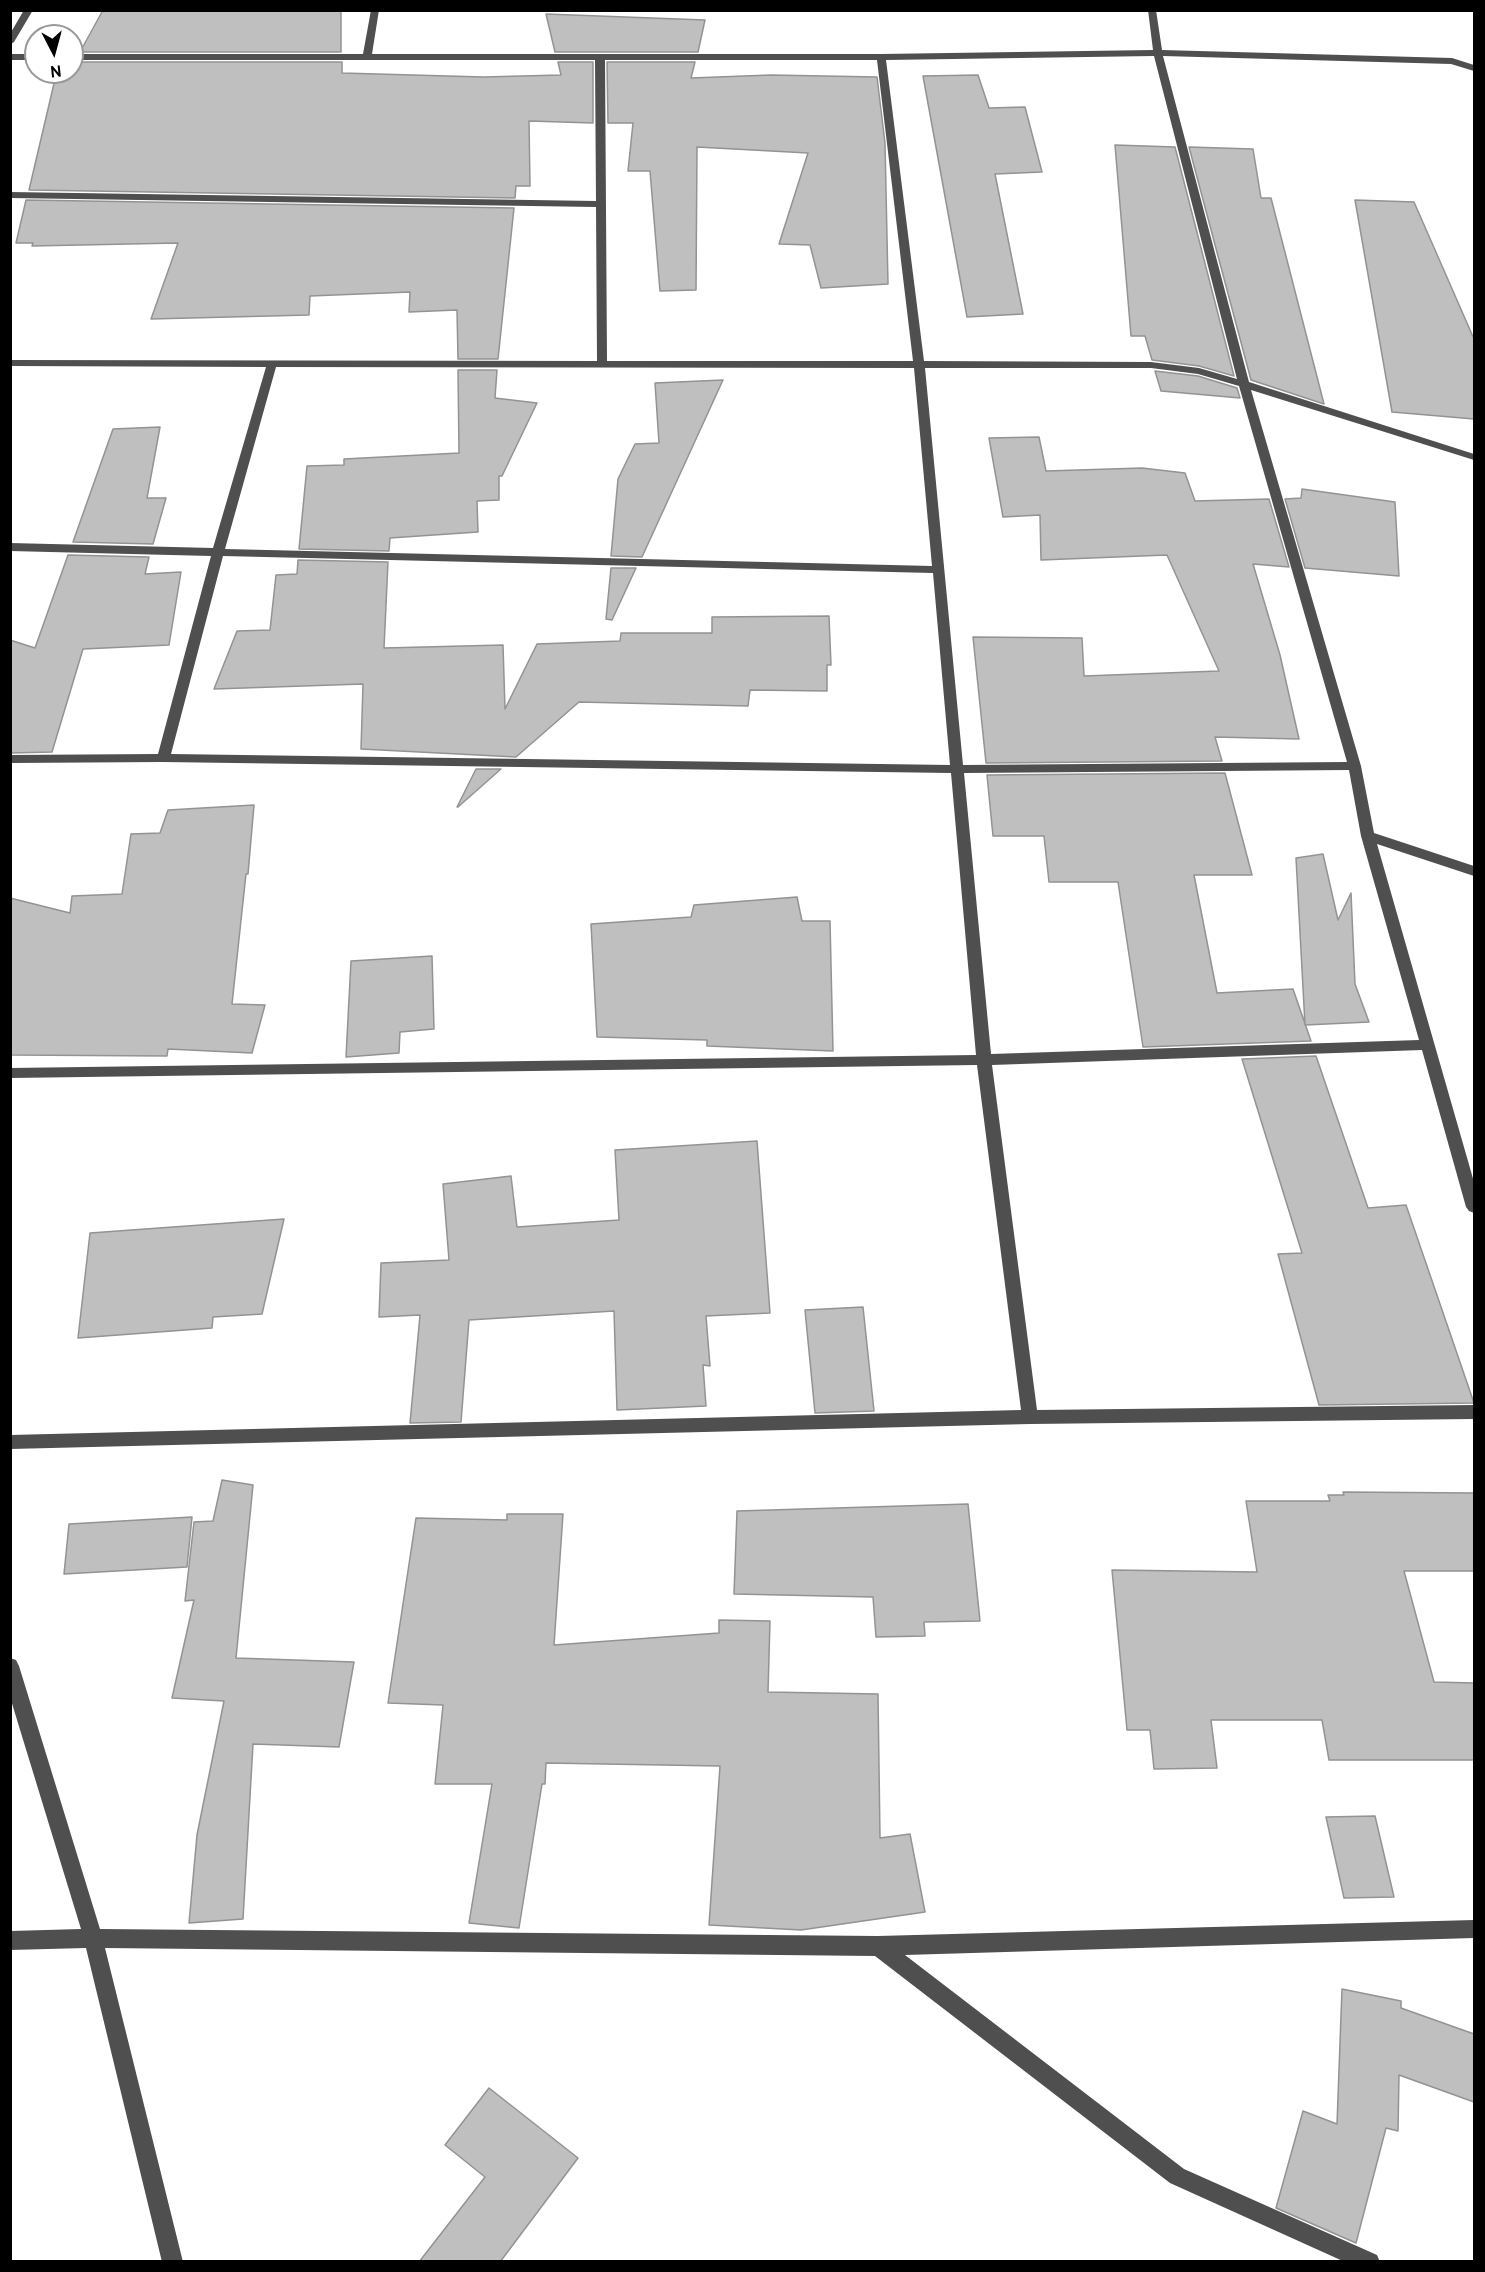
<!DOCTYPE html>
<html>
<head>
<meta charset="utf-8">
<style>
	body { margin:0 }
	#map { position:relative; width:1485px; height:2272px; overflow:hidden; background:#fff; font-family:Overpass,sans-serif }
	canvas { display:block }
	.frame { position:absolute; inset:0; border:12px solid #000; pointer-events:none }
	.north { position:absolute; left:24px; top:24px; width:60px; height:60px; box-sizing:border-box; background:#fff; border:2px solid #999; border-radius:50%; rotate:174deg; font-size:16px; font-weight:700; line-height:24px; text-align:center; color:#000 }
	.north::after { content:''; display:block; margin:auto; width:21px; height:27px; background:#000; clip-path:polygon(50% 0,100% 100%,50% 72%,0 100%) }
</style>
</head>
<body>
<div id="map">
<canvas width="1485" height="2272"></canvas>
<div class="frame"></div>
<div class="north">N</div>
</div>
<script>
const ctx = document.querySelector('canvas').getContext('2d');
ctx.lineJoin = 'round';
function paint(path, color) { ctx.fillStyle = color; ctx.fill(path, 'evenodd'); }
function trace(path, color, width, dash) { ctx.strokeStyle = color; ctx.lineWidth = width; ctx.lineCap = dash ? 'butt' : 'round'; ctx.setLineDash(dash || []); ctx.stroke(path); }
const building = new Path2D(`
	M103 10H341V52H80Z
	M546 14 705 20 698 52H555Z
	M75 62H342V73L483 77 561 75 558 62H593V123L529 121 530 186H516L515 198 29 190 56 75H68L72 72Z
	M607 62H695L691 78 771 75 877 77 885 143 888 284 821 288 810 245 779 244 808 153 697 147 696 290 660 291 650 171H628L633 123H608Z
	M978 75 989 108 1025 107 1042 172 995 174 1023 314 967 317 923 76Z
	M1115 145 1175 147 1234 376 1199 366 1152 360 1145 336H1131Z
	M1189 147 1253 149 1261 198H1271L1324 404 1251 380Z
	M26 200 514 208 498 359H458L457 310 409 312 410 292 310 296 309 315 151 319 178 243 32 246 33 243H16Z
	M1355 200 1414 202 1474 339V419L1392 412Z
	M458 370H497L495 398 537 403 502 476H499V500L477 501 478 532 390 538 389 551 299 549 307 466 344 465V459L459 453Z
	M1155 371 1198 376 1237 388 1240 398 1161 391Z
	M723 380 642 557 611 556 618 479 635 444 659 443 655 383Z
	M160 427 147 498H166L153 544 73 542 113 429Z
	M1039 437 1046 471 1142 468 1185 473 1195 501 1269 499 1289 567 1253 564 1280 655 1299 739 1215 737 1222 761 986 763 973 637 1082 638 1084 676 1219 671 1167 555 1041 560 1040 515 1003 517 989 438Z
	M1302 489 1395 502 1399 576 1305 568 1285 499 1301 498Z
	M68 555 149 557 145 574 181 572 169 645 83 649 52 752 10 753V640L35 648Z
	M298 560 388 562 384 648 503 645 505 709 537 644 620 641 621 633H712V617L829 616 831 665H827V691L750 690 748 706 579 702 516 757 361 749 363 684 214 689 237 631 270 630 276 575 297 574Z
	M611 568H636L612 620 606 619Z
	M476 769H501L458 807H457Z
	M1225 773 1252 875H1194L1217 993 1293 989 1311 1041 1143 1047 1118 882H1049L1044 836H993L987 775Z
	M254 805 248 874H246L232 1004 265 1005 252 1053 168 1049 167 1056 10 1055V898L70 913 72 896 122 894 131 834 160 833 168 810Z
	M1323 854 1338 920 1351 893 1355 984 1369 1022 1305 1025 1296 858Z
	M797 897 802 921H830L833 1051 707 1046V1040L597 1037 591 924 691 917 694 905Z
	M432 956 434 1029 400 1032 399 1053 346 1057 351 961Z
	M1316 1056 1368 1208 1406 1205 1474 1403 1319 1405 1278 1254 1302 1253 1242 1059Z
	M757 1141 770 1313 706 1316 710 1366 703 1365 706 1406 617 1410 614 1311 469 1320 461 1422 410 1423 420 1315 379 1317 381 1263 449 1260 443 1184 511 1176 517 1227 619 1220 615 1150Z
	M284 1219 262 1314 213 1317 212 1328 78 1338 90 1233Z
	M863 1307 874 1411 815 1413 805 1310Z
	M222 1480 253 1485 236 1658 354 1662 339 1747 253 1744 243 1919 189 1923 197 1835 224 1701 172 1698 194 1600 185 1601 194 1522 213 1521Z
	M1343 1492 1474 1493V1571H1404L1434 1682 1474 1683V1760H1329L1322 1720H1211L1217 1768 1154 1769 1150 1730H1127L1112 1570 1257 1572 1246 1501H1330L1328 1495H1344Z
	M968 1504 980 1621 924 1622 925 1636 876 1637 873 1597 734 1594 737 1511Z
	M507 1514H563L554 1645 719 1633V1620L770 1621 768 1692 878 1694 880 1838 910 1834 925 1912 801 1930 709 1925 720 1766 546 1763 545 1784H542L519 1928 469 1923 492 1784H435L443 1705 388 1703 416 1518 507 1520Z
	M192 1517 187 1567 64 1574 69 1524Z
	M1375 1816 1394 1897 1344 1898 1326 1817Z
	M1342 1989 1401 2001V2008L1474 2034V2102L1399 2075 1398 2131 1386 2128 1356 2243 1276 2208 1303 2111 1337 2124Z
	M489 2088 578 2158 500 2262H419L485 2177 445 2145Z`);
paint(building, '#bfbfbf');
trace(building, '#939393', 1.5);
paint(new Path2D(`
	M24 10H33L14 42 10 45V34Z
	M371 10H379L372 54H881L1153 50 1148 10H1156L1162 50 1452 58 1474 65V71L1451 64 1163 56 1249 382 1474 454V460L1251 390 1361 766 1374 833 1474 866V876L1377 844 1474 1182V1213L1469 1211 1466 1207 1422 1050 992 1065 1037 1410 1474 1405V1419L1030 1424 10 1449V1435L1021 1410 977 1065 10 1078V1068L976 1055 951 773 163 762 10 763V755L158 754 211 556 10 551V543L213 548 266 367 10 366V360L597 361 596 207 10 198V192L596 201 595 60H72V54H363ZM1154 56 1237 379 1199 368 1151 362 924 361 886 60ZM605 60H877L913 361H607ZM276 367 914 368 932 566 225 549ZM925 368H1151L1198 374 1239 386 1347 762 963 765ZM223 556 933 573 950 765 171 754ZM1349 770 1361 836 1419 1040 991 1054 964 773Z
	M10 54H36V60H10Z
	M10 1658 16 1660 19 1666 100 1929 878 1936 1474 1920V1938L905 1955 1184 2169 1377 2255 1380 2262H1345L1170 2183 875 1956 105 1948 183 2262H162L86 1948 10 1950V1931L81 1929 10 1697Z`), '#4f4f4f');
</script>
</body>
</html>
